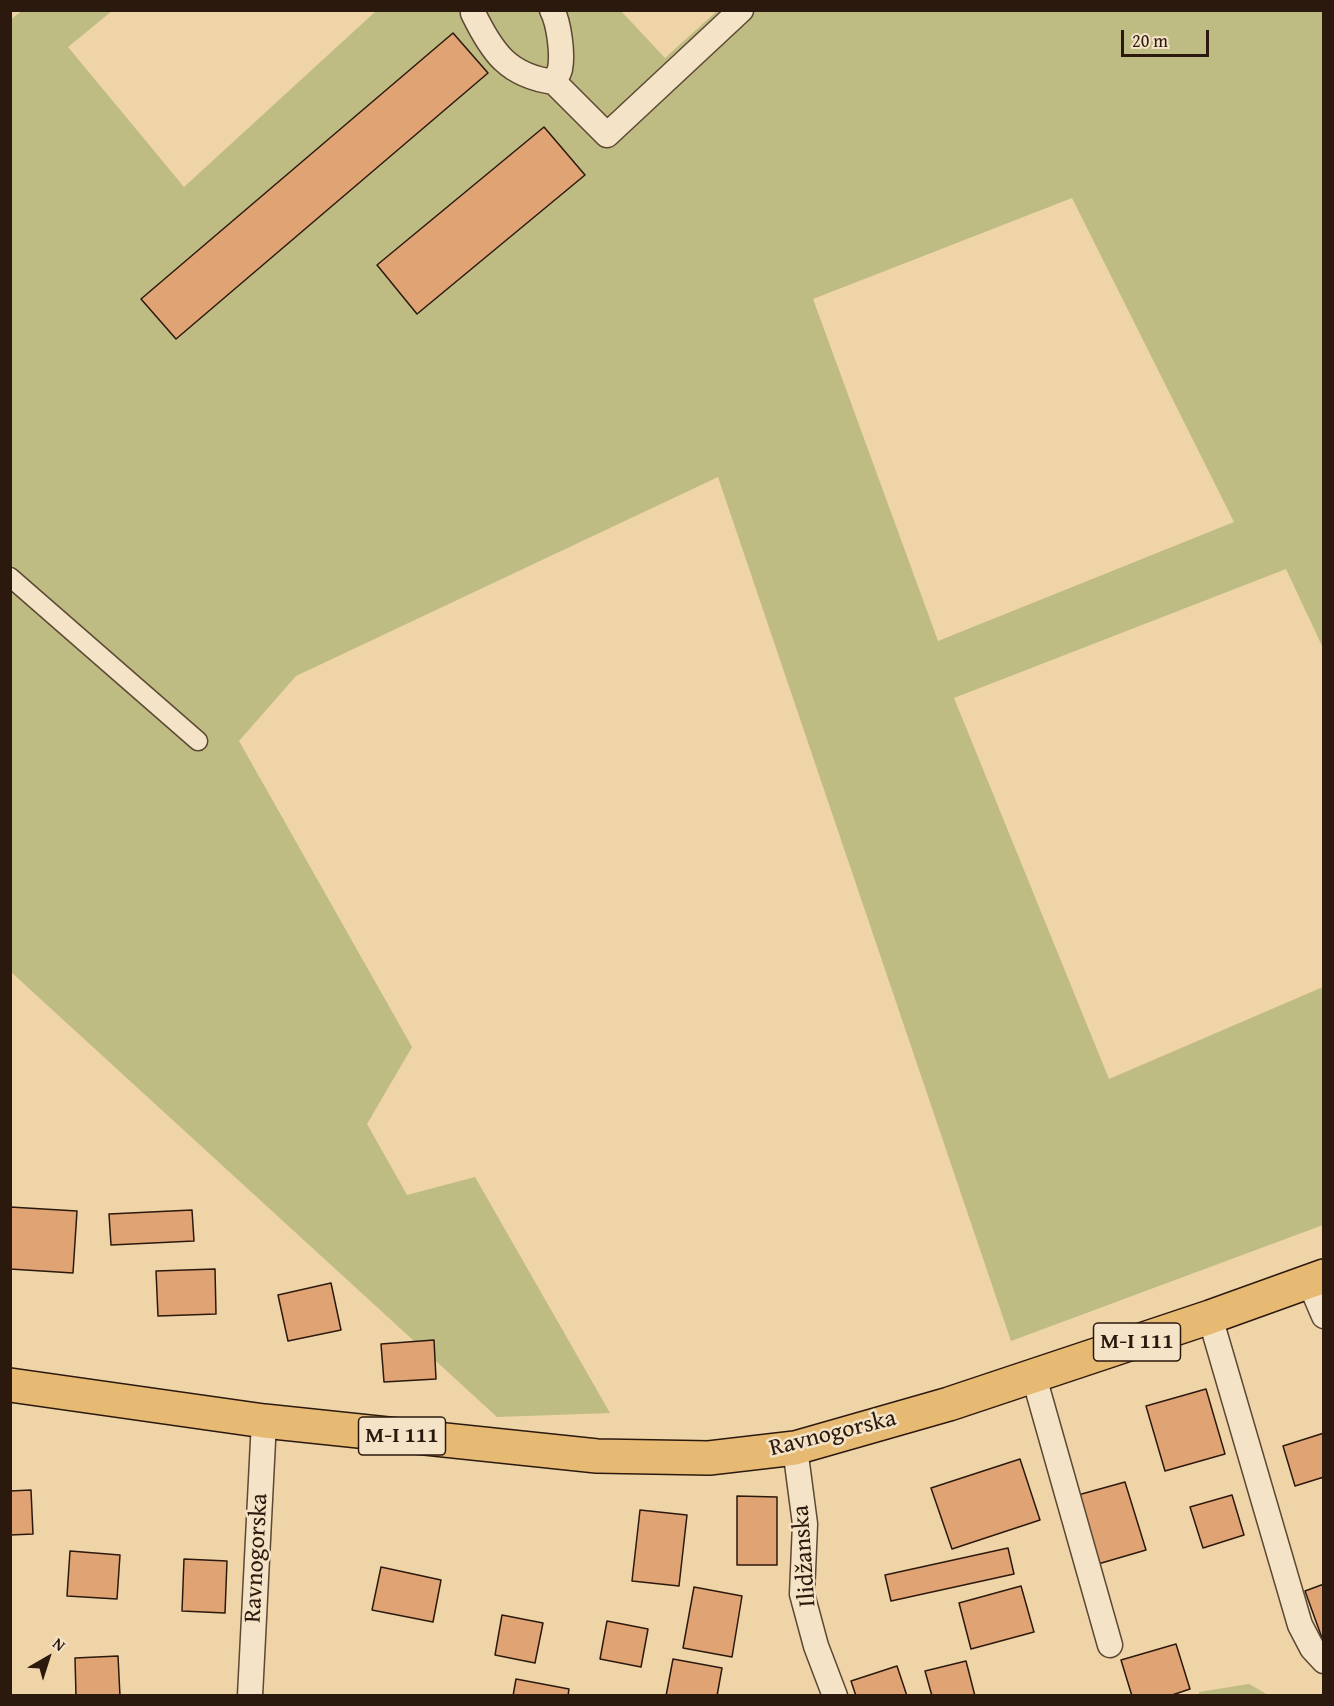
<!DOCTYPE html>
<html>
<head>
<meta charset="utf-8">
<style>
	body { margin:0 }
	#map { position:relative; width:1334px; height:1706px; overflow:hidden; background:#eed4a7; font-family:"Gentium Book Plus",serif }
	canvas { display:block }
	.frame { position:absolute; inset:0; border:12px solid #2c190e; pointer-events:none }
	.north { position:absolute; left:18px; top:1628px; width:60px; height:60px; -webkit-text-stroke:4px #f4e3c6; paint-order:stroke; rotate:39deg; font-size:16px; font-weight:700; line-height:24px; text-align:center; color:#2c190e }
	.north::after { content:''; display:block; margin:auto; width:21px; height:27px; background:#2c190e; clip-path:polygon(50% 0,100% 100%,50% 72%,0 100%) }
	.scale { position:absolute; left:1121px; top:30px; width:88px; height:27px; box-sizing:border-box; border:3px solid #2c190e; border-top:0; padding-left:8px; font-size:18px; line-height:21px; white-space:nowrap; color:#2c190e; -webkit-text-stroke:4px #f4e3c6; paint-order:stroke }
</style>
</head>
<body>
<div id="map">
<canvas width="1334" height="1706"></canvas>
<div class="frame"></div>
<div class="north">N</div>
<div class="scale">20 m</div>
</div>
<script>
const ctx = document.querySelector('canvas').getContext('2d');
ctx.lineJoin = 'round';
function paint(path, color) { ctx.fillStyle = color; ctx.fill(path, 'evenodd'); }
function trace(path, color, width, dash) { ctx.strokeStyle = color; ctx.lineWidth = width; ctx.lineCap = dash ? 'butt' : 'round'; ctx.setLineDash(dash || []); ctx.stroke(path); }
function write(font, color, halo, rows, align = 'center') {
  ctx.font = font + ' "Gentium Book Plus",serif'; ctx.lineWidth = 5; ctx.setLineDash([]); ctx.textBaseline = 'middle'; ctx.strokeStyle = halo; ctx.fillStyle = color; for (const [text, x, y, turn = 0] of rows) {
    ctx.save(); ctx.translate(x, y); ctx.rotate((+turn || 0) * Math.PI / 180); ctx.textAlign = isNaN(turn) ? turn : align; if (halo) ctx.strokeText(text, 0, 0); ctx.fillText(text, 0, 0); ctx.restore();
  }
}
paint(new Path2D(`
	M22 11H112L68 47 184 187 376 11H621L665 58 717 11H1323V648L1286 569 954 698 1109 1079 1323 987V1225L1011 1341 718 477 296 676 239 741 412 1047 367 1124 407 1195 475 1177 610 1413 497 1417 11 972 10 20ZM1072 198 1234 522 938 641 813 299Z
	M1249 1684 1268 1695H1199V1692Z`), '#bebb83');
const building = new Path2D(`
	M453 33 488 73 176 339 141 299Z
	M544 127 585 175 417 314 377 265Z
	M10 1207 77 1211 73 1273 10 1269Z
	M192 1210 194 1241 111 1245 109 1214Z
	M215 1269 216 1314 158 1316 156 1271Z
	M331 1283 341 1330 288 1341 278 1295Z
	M434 1340 436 1379 384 1382 381 1344Z
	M1206 1389 1225 1454 1165 1471 1146 1406Z
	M1324 1433V1477L1295 1486 1283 1446Z
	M1020 1459 1040 1520 952 1549 931 1488Z
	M1125 1482 1146 1550 1098 1564 1078 1495Z
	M31 1490 33 1534 10 1535V1491Z
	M1232 1495 1244 1535 1203 1548 1190 1507Z
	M737 1496 777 1497V1565H737Z
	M640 1510 687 1515 679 1586 632 1581Z
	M1008 1548 1014 1574 891 1601 885 1575Z
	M70 1551 120 1555 117 1599 67 1596Z
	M184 1559 227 1561 225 1613 182 1611Z
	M381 1567 441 1580 433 1622 372 1610Z
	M1324 1584V1638H1322L1305 1591Z
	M1021 1586 1034 1632 971 1649 959 1603Z
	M694 1587 742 1596 732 1657 683 1648Z
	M502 1615 543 1623 535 1663 495 1655Z
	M607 1621 648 1629 641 1667 600 1659Z
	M1176 1644 1190 1689 1169 1696H1132L1121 1660Z
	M118 1656 120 1696H76L75 1658Z
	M673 1659 722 1668 717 1696H666Z
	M966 1661 975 1696H932L925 1671Z
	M897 1666 907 1696H856L851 1681Z
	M516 1679 569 1689 568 1696H513Z`);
paint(building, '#e0a374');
trace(building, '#2c190e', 1.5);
const pedestrian = new Path2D(`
	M10 577 198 741`);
const minor = new Path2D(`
	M474 10 473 13C492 52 508 76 554 82 556 78 559 73 560 69 563 54 559 23 552 10
	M554 82 607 135 741 10
	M1309 1281 1324 1316
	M1210 1317 1300 1625 1312 1648 1324 1661
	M1034 1377 1110 1645
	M795 1448 805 1524 802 1594 816 1646 835 1696
	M250 1696 264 1421`);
const primary = new Path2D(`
	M10 1385 264 1421 597 1456 709 1458 795 1448 949 1404 1210 1317 1324 1276`);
trace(pedestrian, '#5c4834', 21);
trace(minor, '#5c4834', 27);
trace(primary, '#2c190e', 36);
trace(pedestrian, '#f4e3c6', 18);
trace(minor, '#f4e3c6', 24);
trace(primary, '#e7ba74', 33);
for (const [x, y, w] of [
	[1137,1342,87],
	[402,1436,87]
]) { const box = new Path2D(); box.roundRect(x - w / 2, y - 19, w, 38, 4.5); ctx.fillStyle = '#f4e3c6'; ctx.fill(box); trace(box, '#2c190e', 1.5); }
write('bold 22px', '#2c190e', null, [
	["M-I 111",1137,1342],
	["M-I 111",402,1436]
]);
write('24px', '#2c190e', '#f4e3c6', [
	["Ravnogorska",833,1434,-14],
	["Ilidžanska",805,1556,-94],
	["Ravnogorska",257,1558,-87]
]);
</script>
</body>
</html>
